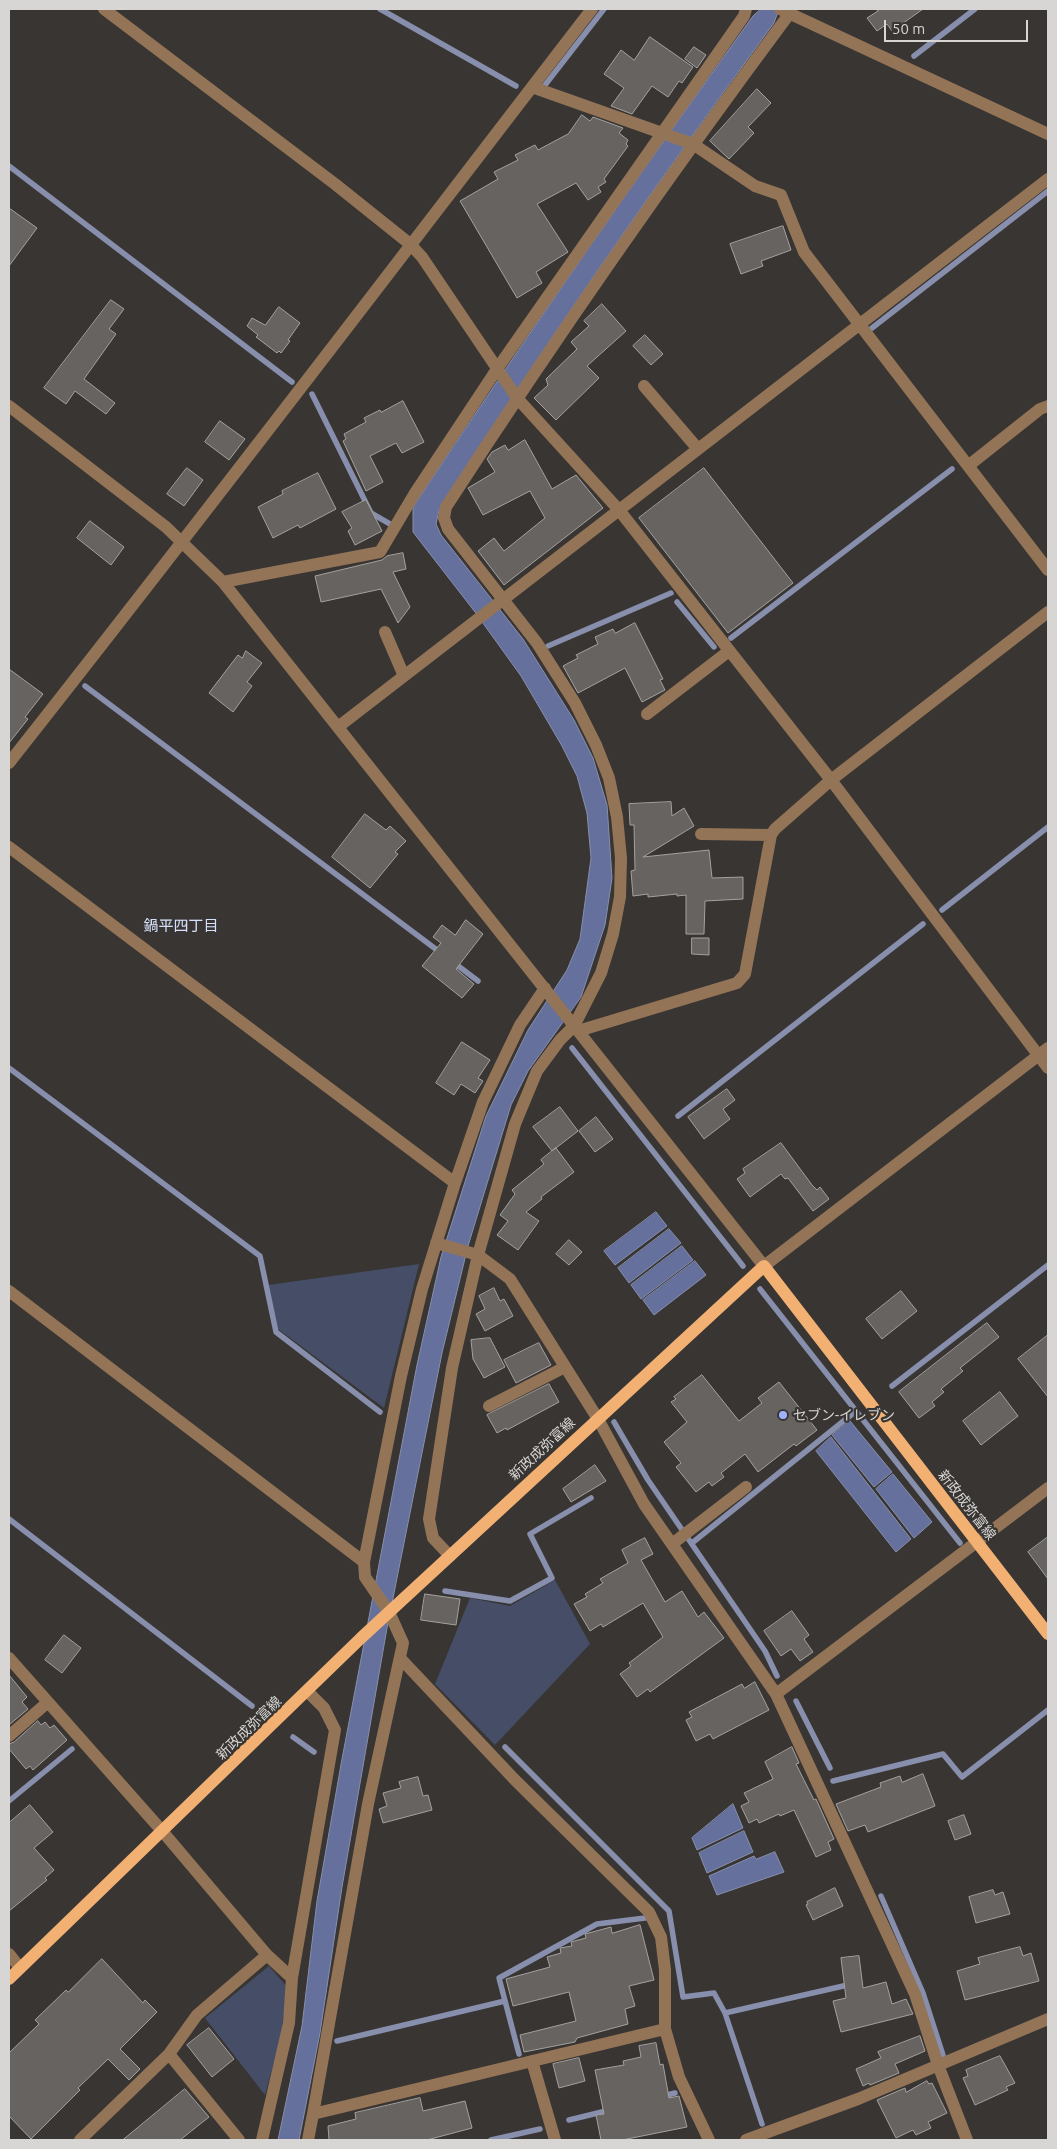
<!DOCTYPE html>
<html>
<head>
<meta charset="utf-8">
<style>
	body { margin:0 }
	#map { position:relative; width:1057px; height:2149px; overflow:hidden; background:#383533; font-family:Ubuntu,sans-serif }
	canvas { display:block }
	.frame { position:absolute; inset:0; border:10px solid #d7d6d4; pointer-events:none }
	.scale { position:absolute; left:884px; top:20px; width:144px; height:22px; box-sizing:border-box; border:2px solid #d7d6d4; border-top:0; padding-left:6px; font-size:15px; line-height:18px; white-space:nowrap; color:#d7d6d4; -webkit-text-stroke:4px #383533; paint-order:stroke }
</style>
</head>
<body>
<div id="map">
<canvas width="1057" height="2149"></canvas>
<div class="frame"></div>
<div class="scale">50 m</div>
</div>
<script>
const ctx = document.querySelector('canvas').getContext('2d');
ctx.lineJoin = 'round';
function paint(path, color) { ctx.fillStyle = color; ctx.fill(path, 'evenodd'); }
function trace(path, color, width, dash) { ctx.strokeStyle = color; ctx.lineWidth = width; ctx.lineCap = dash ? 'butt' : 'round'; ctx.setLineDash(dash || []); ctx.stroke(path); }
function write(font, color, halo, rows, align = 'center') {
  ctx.font = font + ' Ubuntu,"Noto Sans JP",sans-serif'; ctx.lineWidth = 4.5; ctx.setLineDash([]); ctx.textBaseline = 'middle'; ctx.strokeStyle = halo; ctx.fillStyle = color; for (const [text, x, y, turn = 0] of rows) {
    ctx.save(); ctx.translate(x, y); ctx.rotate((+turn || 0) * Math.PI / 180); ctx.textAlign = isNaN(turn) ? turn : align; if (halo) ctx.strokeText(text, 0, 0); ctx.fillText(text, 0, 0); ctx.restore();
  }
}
paint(new Path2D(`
	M419 1264 384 1408 278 1329 268 1285Z
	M555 1580 590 1644 495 1745 435 1684 470 1598 510 1606Z
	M269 1966 288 1988 280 2040 265 2095 205 2018Z`), '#454d67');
const water = new Path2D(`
	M761 9H779L774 23C657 182 545 344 439 510L436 524 441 535 523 639 574 720 593 758 607 805 612 878 605 925 581 997 528 1071 511 1105 468 1246 442 1353 387 1628 342 1887 320 2033 299 2140H278L302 2026 317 1901 342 1759 417 1365 441 1257 486 1116 528 1030 567 970 580 939 591 858 587 813 577 776 562 746 521 676 475 612 413 532V507C523 341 636 178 753 16Z
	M656 1212 667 1226 615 1265 604 1251Z
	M669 1229 681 1243 629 1283 618 1268Z
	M682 1246 693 1260 641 1299 631 1285Z
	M695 1261 706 1275 654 1315 643 1300Z
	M850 1421 892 1472 874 1487 832 1435Z
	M831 1437 911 1539 896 1552 816 1451Z
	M893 1474 932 1522 914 1538 876 1489Z
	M733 1804 743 1828 697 1850 692 1838Z
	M744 1831 753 1852 707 1873 699 1853Z
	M775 1852 784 1872 717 1895 709 1876 754 1856 756 1859Z`);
paint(water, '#65719c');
trace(water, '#878fad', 1);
trace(new Path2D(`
	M380 9 516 86
	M914 56 975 9
	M545 85 604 9
	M9 166 292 382
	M872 328 1048 191
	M312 394 371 513 390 524
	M677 602 714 647
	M731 638 952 469
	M548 646 671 593
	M85 686 441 953
	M942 910 1048 827
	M453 962 478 981
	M572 1048 743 1266
	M9 1068 260 1256 276 1332 380 1412
	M678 1116 923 924
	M760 1289 960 1543
	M892 1386 1048 1265
	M614 1422 648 1480 765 1651 777 1676
	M9 1519 252 1706
	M692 1543 856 1411
	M445 1591 510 1601 552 1578 530 1534 591 1498
	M796 1701 830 1768
	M293 1737 314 1752
	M505 1747 669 1911 683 1997 714 1993 725 2013
	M833 1781 943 1754 962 1777 1048 1710
	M9 1801 72 1749
	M881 1896 923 1993 943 2055
	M337 2041 505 2001
	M519 2054 499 1978 597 1924 645 1918
	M663 2096 675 2093
	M569 2120 610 2110
	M762 2124 725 2013 852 1984
	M491 2140 540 2129`), '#878fad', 5.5);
const building = new Path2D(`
	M876 9H923L892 31 887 24 877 31 867 18 878 11Z
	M650 37 693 67 682 83 679 81 668 97 652 86 632 114 611 106 624 88 604 74 621 50 634 60Z
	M694 47 706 55 697 68 685 59Z
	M757 89 771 103 748 127 754 133 729 159 710 141Z
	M582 115 590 121 593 117 623 128 619 133 628 140 626 144 628 146 604 179 606 182 598 187 601 192 588 200 576 183 537 204 568 252 536 272 542 283 517 298 460 201 498 179 494 172 518 160 515 155 535 145 538 150 568 134Z
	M9 208 37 228 9 266Z
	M783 226 791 250 761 261 763 266 741 274 730 244Z
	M111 300 124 309 109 329 116 334 84 379 115 403 106 414 75 391 66 404 44 388Z
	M602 304 626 331 587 366 599 378 556 420 534 398 548 385 546 379 577 349 571 342 589 326 584 321Z
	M279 307 300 323 288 340 290 341 281 353 279 351 277 353 256 337 258 335 247 326 252 318 265 325Z
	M645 335 663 354 651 365 633 346Z
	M403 401 424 442 402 453 396 443 370 456 383 482 366 491 343 441 346 439 344 434 366 422 364 418 380 410 381 412Z
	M220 421 245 439 229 460 205 442Z
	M525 440 552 489 576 475 603 508 504 585 478 551 494 538 504 551 545 518 530 491 483 515 468 488 495 472 487 459 492 452 505 445 508 450Z
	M187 468 203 480 184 506 167 494Z
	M704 468 793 583 728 633 639 518Z
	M318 473 336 509 300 528 298 525 273 538 258 507 283 494 282 491Z
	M366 500 382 531 355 545 348 531 352 528 342 512Z
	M90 521 124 547 111 565 77 538Z
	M403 553 406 569 393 572 410 607 398 623 381 589 321 602 315 576 382 560 387 556Z
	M635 623 663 679 660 680 665 690 642 702 625 668 578 693 563 666 578 658 576 655 598 644 595 637 613 629 615 633Z
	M246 651 262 663 247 682 252 686 233 712 209 693 238 655 242 658Z
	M9 669 43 694 25 717 28 719 9 743Z
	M671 802 672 816 684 808 694 826 643 857 709 850 712 878 743 877V899L705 901 704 934H686V895L677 896V894L648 897V894L633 896 631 871 635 870 634 825H630L629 804Z
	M365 814 386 830 390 826 406 841 395 852 398 854 370 888 332 857Z
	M466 920 483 934 456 969 474 984 462 998 422 966 441 943 433 937 442 925 455 935Z
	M692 938H709V955L692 954Z
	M462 1042 490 1060 478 1078 483 1081 475 1093 461 1084 454 1095 436 1083Z
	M727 1089 735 1100 723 1109 730 1119 704 1139 688 1117Z
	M560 1107 578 1131 552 1151 533 1127Z
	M596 1117 613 1139 595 1152 579 1131Z
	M781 1143 812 1185 817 1190 820 1187 829 1199 813 1211 788 1178 785 1179 781 1174 750 1197 737 1179 745 1173 743 1169Z
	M556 1148 574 1172 541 1197 542 1199 526 1212 539 1221 518 1250 497 1235 508 1221 500 1215 515 1194 512 1190 544 1164 541 1160Z
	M569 1240 582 1252 569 1265 556 1254Z
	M494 1288 500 1301 504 1299 513 1316 485 1331 476 1314 485 1309 479 1296Z
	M901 1291 917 1311 882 1339 866 1319Z
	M987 1323 999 1337 960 1368 963 1371 941 1389 944 1392 932 1402 935 1406 919 1418 899 1392Z
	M1048 1335V1397L1018 1359Z
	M490 1338 505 1367 484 1378 473 1359 471 1340Z
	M539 1343 551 1365 516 1383 504 1360Z
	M702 1375 739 1421 762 1403 758 1398 779 1382 817 1430 796 1446 794 1444 758 1472 745 1454 721 1473 724 1477 712 1486 709 1482 696 1492 676 1467 681 1463 664 1442 687 1422 671 1402 676 1399 674 1397Z
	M549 1384 559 1402 507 1430 506 1428 497 1433 487 1415Z
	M1000 1392 1018 1416 981 1445 963 1421Z
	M595 1465 606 1481 571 1502 563 1489Z
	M1048 1537V1579L1028 1552Z
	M645 1538 653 1554 641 1560 665 1602 682 1591 698 1617 704 1612 724 1638 650 1692 648 1689 637 1697 620 1674 631 1666 629 1663 663 1637 643 1603 603 1627 601 1624 590 1631 574 1604 587 1597 585 1594 603 1583 600 1579 628 1563 622 1550Z
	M425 1594 460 1599 456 1625 421 1620Z
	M792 1611 809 1635 804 1639 813 1652 800 1661 791 1649 781 1656 764 1631Z
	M64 1635 81 1648 62 1673 45 1660Z
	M9 1675 27 1697 22 1702 28 1709 9 1725Z
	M755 1682 769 1710 713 1739 710 1734 696 1741 686 1720 692 1717 689 1712 742 1684 744 1688Z
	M38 1721 41 1725 45 1722 50 1728 54 1725 67 1740 33 1770 30 1766 26 1769 9 1749V1744L14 1742Z
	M792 1747 799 1763 796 1764 814 1800 816 1799 834 1839 828 1842 831 1850 816 1857 794 1810 780 1816 779 1814 759 1823 757 1819 749 1823 741 1806 749 1802 744 1793 773 1779 765 1762Z
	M923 1774 935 1806 868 1832 865 1825 848 1831 836 1804 881 1787 880 1783 900 1776 902 1782Z
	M418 1777 423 1796 428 1795 432 1810 383 1823 379 1809 387 1806 383 1793 401 1788 399 1782Z
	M30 1805 53 1832 34 1848 54 1870 45 1878 47 1880 9 1911V1823Z
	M964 1815 971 1834 955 1840 948 1821Z
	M835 1888 843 1906 813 1920 806 1905 808 1904 807 1902Z
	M993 1890 995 1895 1003 1892 1010 1914 976 1923 969 1897Z
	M640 1925 654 1980 629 1986 635 2006 625 2009 628 2024 577 2038 575 2042 524 2052 520 2035 576 2021 569 1992 513 2006 506 1979 550 1967 547 1957 561 1953 560 1948 572 1946 571 1942 586 1938 585 1934 611 1927 612 1933Z
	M1020 1947 1023 1956 1031 1953 1039 1981 965 2000 957 1971 980 1964 978 1958Z
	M859 1956 863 1988 886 1982 892 2004 906 1999 913 2014 841 2032 833 2001 846 1998 841 1958Z
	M102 1959 143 2003 145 2000 157 2012 120 2049 140 2069 129 2080 108 2059 78 2088 80 2090 31 2139 9 2116V2053L39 2024 35 2020 66 1990 68 1992Z
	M209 2028 234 2059 212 2077 187 2045Z
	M920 2036 925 2051 895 2064 899 2073 870 2085 869 2083 863 2086 856 2069 881 2058 878 2052Z
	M656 2043 660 2065 663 2064 669 2098 679 2096 687 2127 622 2140H601L596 2115 604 2114 595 2070 624 2065 623 2061 641 2057 639 2046Z
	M1000 2056 1015 2083 1006 2087 1008 2090 975 2105 963 2078 968 2076 966 2070Z
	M579 2058 585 2081 559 2088 553 2064Z
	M927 2081 929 2084 932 2083 947 2113 928 2122 931 2128 916 2135 913 2130 896 2138 877 2100 905 2088 906 2092Z
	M185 2089 209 2117 180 2140H123Z
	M420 2098 423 2111 465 2101 472 2128 427 2140H329L328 2126 356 2119 355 2113Z`);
paint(building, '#666361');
trace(building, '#a4a19f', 1);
trace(new Path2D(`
	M104 9 335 184 410 244 422 257 517 398 619 510 831 780 1048 1068
	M780 9 1048 134
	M532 87 693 144 755 186 781 195 804 252 1048 570
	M644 386 698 449
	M9 406 166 527 223 582 764 1266 1048 1048
	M968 466 1040 409 1048 406
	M223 582 380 552 415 493 497 369 744 16 746 9
	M385 632 404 676
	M647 714 729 651
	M338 727 1048 179
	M9 763C206 514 398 261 592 9
	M701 834 771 835
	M9 847 455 1183
	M578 1031 737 983 745 974 771 835 775 829 831 780 1048 612
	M436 1243 478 1255 510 1279 598 1419 644 1504 776 1694 915 1994 938 2065 967 2140
	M9 1291 364 1562
	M489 1406 565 1367
	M672 1544 746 1487
	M450 1556 433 1538 429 1519 452 1368 478 1255 515 1124 537 1071 560 1040 574 1026 601 973 613 934 620 897 621 858 617 817 609 778 596 745 575 703 537 643 448 529 444 518 446 507C555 339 670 174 790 13L791 9
	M9 1658 163 1832 267 1955 292 1978
	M401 1659 515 1780 649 1912 661 1937 665 1970V2029
	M776 1694 1048 1488
	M9 1736 48 1702
	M9 1954 20 1968
	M169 2054 239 2140
	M532 2061 555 2140
	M313 2114 368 1804 403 1643 389 1612 365 1577 364 1562 401 1376 422 1289 455 1183 483 1102 520 1025 545 988
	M80 2140 169 2054 197 2015 267 1955
	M262 2140 289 2023 292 1978 335 1730 324 1708 308 1692
	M308 2140 313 2114 665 2029 679 2077 709 2140
	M746 2140 858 2099 1048 2019`), '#947457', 12);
trace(new Path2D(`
	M9 1979 361 1638 764 1266 1048 1634`), '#f2b073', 12);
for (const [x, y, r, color] of [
	[783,1415,5,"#9fb3fd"]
]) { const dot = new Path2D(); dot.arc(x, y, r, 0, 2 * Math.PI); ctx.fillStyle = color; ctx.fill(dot); trace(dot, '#383533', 2); }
write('14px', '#d7d6d4', '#383533', [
	["セブン-イレブン",793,1415]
], 'left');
write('14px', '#d7d6d4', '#383533', [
	["新政成弥富線",542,1449,-43],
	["新政成弥富線",967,1505,52],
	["新政成弥富線",249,1728,-44]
]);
write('15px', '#d7e0fc', '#383533', [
	["鍋平四丁目",181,926]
]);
</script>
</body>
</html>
